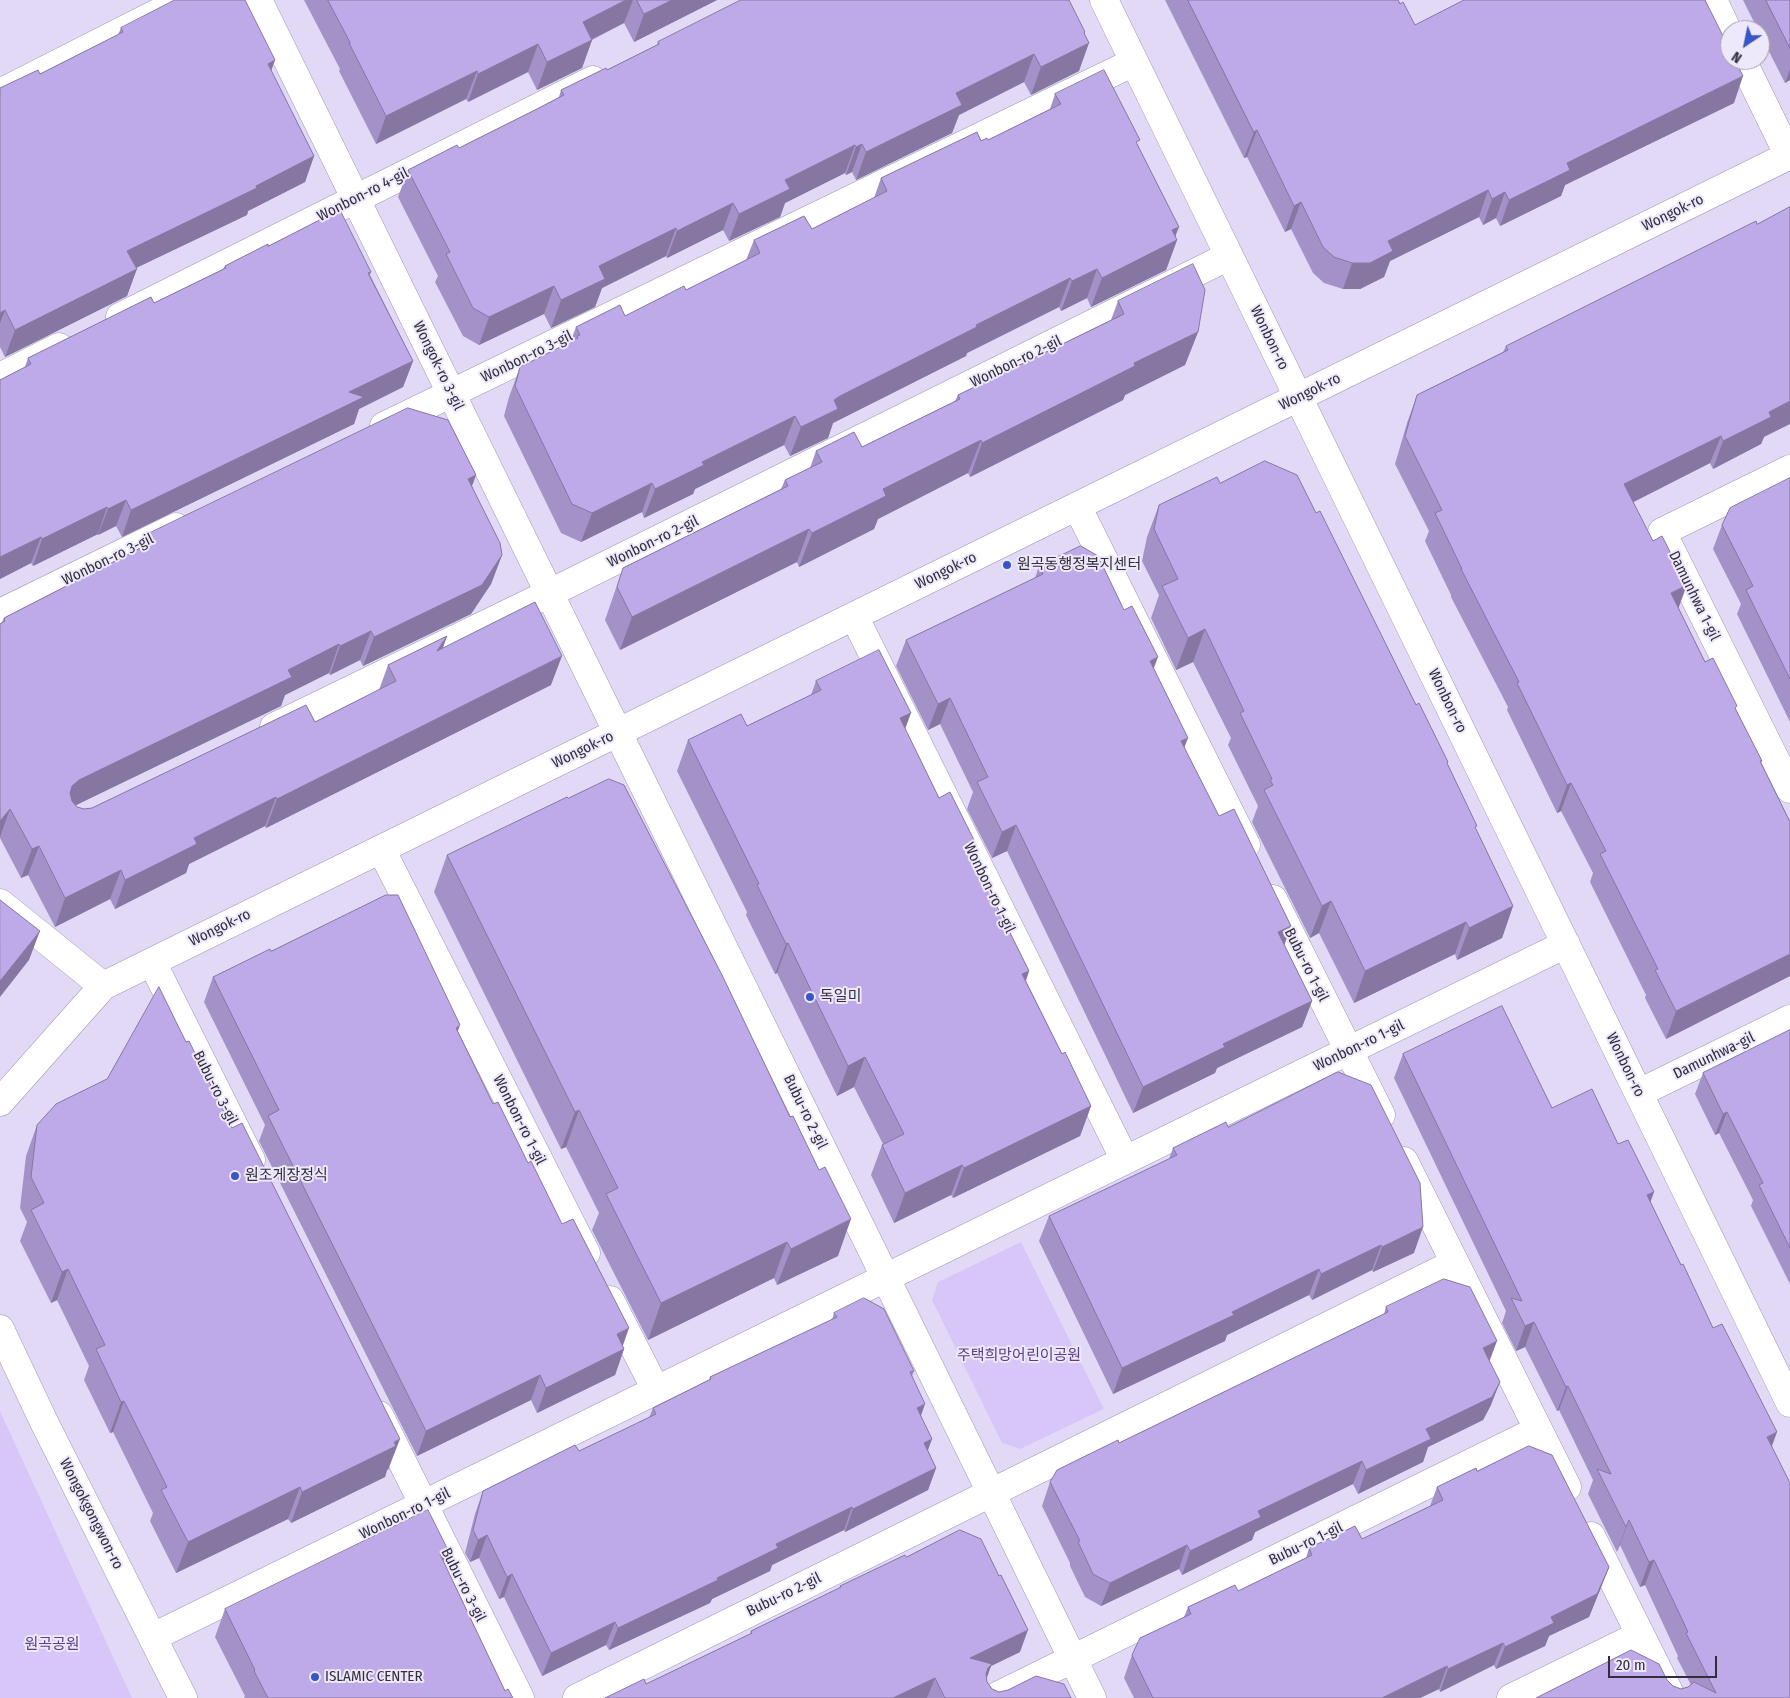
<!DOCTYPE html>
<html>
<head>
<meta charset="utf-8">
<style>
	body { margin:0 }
	#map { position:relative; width:1790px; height:1698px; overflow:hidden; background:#e2d9f7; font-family:"Fira Sans Condensed",sans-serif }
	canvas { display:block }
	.north { position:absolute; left:1720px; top:20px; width:50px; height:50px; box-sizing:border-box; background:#eee8fb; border:1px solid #a39eae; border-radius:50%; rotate:214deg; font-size:14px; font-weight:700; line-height:20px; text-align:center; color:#322f3b }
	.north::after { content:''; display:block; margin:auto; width:18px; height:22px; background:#3856c7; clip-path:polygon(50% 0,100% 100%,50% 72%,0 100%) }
	.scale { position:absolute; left:1608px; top:1656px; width:109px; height:22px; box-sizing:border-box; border:2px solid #322f3b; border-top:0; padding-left:6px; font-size:15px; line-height:18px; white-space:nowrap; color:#322f3b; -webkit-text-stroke:4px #eee8fb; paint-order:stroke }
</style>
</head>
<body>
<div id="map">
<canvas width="1790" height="1698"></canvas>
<div class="north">N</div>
<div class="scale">20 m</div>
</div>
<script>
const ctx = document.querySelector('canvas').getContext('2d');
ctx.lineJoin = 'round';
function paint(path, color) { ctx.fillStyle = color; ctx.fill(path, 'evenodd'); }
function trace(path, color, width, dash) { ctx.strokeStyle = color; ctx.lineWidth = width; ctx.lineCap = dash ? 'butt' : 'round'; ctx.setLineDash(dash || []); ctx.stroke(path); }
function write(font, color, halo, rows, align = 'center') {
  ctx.font = font + ' "Fira Sans Condensed","Noto Sans KR",sans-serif'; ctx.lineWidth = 4; ctx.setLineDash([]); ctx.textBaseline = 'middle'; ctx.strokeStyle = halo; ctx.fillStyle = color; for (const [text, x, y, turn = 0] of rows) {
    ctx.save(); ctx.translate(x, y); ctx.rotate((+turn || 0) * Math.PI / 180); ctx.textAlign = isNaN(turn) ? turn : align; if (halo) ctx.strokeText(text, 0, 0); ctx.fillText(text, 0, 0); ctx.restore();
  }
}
paint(new Path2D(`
	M1021 1242 1104 1409 1020 1449 1002 1443 932 1300 938 1282Z
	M0 1411 132 1698H0Z`), '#d7c7f9');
const minor = new Path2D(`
	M258 0 1092 1698
	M1104 0 1790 1403
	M1713 0 1730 36
	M1742 60 1789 156
	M0 93 183 0
	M120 317 593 80
	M0 377 59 347
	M384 426 1134 62
	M1790 469 1662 532 1790 789
	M1077 506 1246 845
	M0 613 176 527
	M854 616 1125 1160
	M274 727 550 593 1229 256
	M381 849 586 1253
	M1273 899 1381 1115
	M0 903 103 986
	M152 962 251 1160
	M1639 1093 1790 1019
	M0 1102 103 986 1790 155
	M1404 1161 1567 1487
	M610 1300 656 1390
	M0 1329 44 1422 183 1698
	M379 1415 520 1698
	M1591 1536 1672 1698
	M153 1637 1566 944
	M577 1698 1455 1263
	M993 1698 1538 1430
	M1511 1698 1640 1635`);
trace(minor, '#a199b5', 29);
trace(minor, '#fff', 28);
paint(new Path2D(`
	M304 0H717L634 42 624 23 592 40 582 68 537 90 528 72 468 102 466 99 376 144 339 71 340 69Z
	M1165 0H1398L1415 25 1734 103 1565 185 1561 196 1500 226 1496 218 1483 225 1479 217 1390 261 1384 277 1360 289H1343L1324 283 1313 273 1291 229 1285 232 1247 157 1244 158Z
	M1743 0H1790V80L1785 83 1760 34V30H1758Z
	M121 28 275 60 271 71 314 156 305 182 248 211 247 215 136 268 127 296 5 357 0 347V88L40 74 118 35Z
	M1084 34 1079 71 1031 95 1024 82 959 115 952 133 856 180 852 172 846 175 845 173 785 203 780 217 729 241 723 230 667 258 666 256 602 288 595 307 551 328 544 314 479 345 463 336 435 282 438 276 398 197 408 170 459 148 535 110 559 97 561 90 607 70 657 45 658 42Z
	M1055 94 1138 145 1177 240 1166 270 1091 307 1087 298 1061 311 1059 307 967 353 966 356 833 423 828 438 790 456 784 445 695 489 693 494 644 518 642 512 581 542 561 533 504 416 509 397 520 367 570 343 576 327 625 316 686 290 746 260 754 240 812 229 874 198 881 178 981 141 988 140 1050 109Z
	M268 246 371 272 370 275 413 361 403 387 359 409 354 424 122 537 116 526 98 535V534L33 566 31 563 0 579V380L25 367 28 358 154 303 223 269 225 266Z
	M1118 301 1198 332 1185 365 1125 395 1123 400 970 477 968 473 878 519 874 529 799 567 797 562 620 650 605 620 623 568 781 489 785 480 810 468 816 451 862 447 955 401 958 395 1111 320Z
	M1506 346 1764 437 1761 444 1713 469 1710 463 1633 502 1678 608 1705 662 1736 710 1762 761 1761 763 1790 822V976L1666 1039 1645 998 1646 995 1590 882 1593 873 1561 811 1557 813 1507 710 1508 707 1451 597V595L1425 541 1429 531 1395 464 1407 423 1417 395 1503 352Z
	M476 475 472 486 502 555 491 584 471 614 363 666 360 660 330 675 329 673 285 695 281 706 76 805 77 807 84 809 92 808 315 722 379 690 388 665 447 636 443 648 551 685 266 828 265 826 189 864 186 873 115 909 110 899 55 927 28 875 21 878 0 838V624L2 622 4 618 142 547 146 535Z
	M1790 478V722L1737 614 1741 604 1713 549 1722 525Z
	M1220 483 1316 513 1447 764 1476 830 1513 906 1502 938 1457 960 1455 954 1354 1003 1319 933 1310 938 1252 822 1258 806 1228 745 1231 738 1193 662 1176 670 1151 618 1159 595 1142 561 1147 537 1159 505Z
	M1039 566 1124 610 1154 668 1184 747 1284 945 1312 1001 1302 1027 1217 1068 1215 1073 1133 1113 1007 851 992 858 967 809 973 792 940 724 928 730 896 666 906 640 1035 578Z
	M816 681 905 729 939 798 975 842 971 854 1029 971 1026 981 1062 1054 1091 1106 1080 1136 953 1198 951 1195 894 1223 871 1175 882 1145 883 1144 854 1087 837 1096 777 973 775 974 746 915 747 912 677 771 688 740 747 726 811 695Z
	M447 855 838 1256 777 1285 774 1278 648 1340 592 1230 599 1213 566 1147 561 1149 434 892Z
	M271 951 458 1032 493 1104 528 1163 624 1349 615 1375 537 1413 531 1400 417 1456 259 1141 265 1125 204 1002 213 977Z
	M1790 1030V1284L1751 1206 1753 1200 1719 1133 1715 1135 1695 1094 1703 1073Z
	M1403 1054 1552 1108 1618 1144 1654 1192 1650 1202 1681 1265 1772 1446 1790 1698H1536L1667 1680 1673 1686 1681 1689 1688 1687 1691 1685 1677 1658 1678 1656 1645 1585 1640 1587 1620 1545 1617 1552 1588 1494 1593 1480 1559 1410 1557 1411 1525 1347 1516 1351 1502 1323 1506 1311 1394 1078Z
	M37 1125 388 1470H387L385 1477 291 1523 288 1519 176 1573 150 1521 153 1513 113 1432 110 1433 84 1380 89 1366 57 1300 51 1303 20 1241 27 1222 20 1208 26 1156Z
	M1228 1127 1414 1253 1373 1272 1372 1270 1312 1300 1309 1295 1227 1335 1225 1341 1113 1394 1039 1241 1049 1216 1169 1159 1173 1148Z
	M1386 1307 1490 1361 1491 1405 1483 1420 1428 1447 1423 1462 1358 1494 1353 1484 1255 1532 1252 1540 1182 1575 1179 1569 1101 1606 1085 1597 1070 1566V1563L1042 1506 1050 1482 1119 1443 1384 1314Z
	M834 1313 914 1371 912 1376 921 1417 932 1439 928 1450 936 1468 928 1490 845 1532 844 1530 772 1565 770 1571 712 1599 710 1603 609 1650 606 1645 542 1676 504 1597 499 1599 479 1558 470 1562 465 1553 475 1514 483 1491 579 1451 649 1418 653 1408 709 1380 710 1377 832 1320Z
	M1477 1471 1609 1567 1600 1590 1589 1617 1549 1636 1545 1646 1496 1669 1494 1665 1440 1692 1439 1689 1420 1698H1134L1124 1678 1132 1655 1184 1617 1188 1607 1238 1591 1306 1558 1309 1548 1362 1539 1430 1506 1437 1487Z
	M448 1550 444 1563 505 1691 513 1698H244L245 1696 215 1637 225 1609Z
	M906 1557 1020 1652 991 1666 986 1679 987 1682 992 1689 999 1692 1071 1698H605L646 1684 750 1634 751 1631 839 1588 840 1586Z`), '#a392c8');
paint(new Path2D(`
	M626 0H633L624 23 572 49 583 22Z
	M672 0H717L634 42 644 14Z
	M1085 32 1079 48 1089 43 1079 71 1031 95 1041 67Z
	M592 40 582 68 537 90 547 62Z
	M538 44 528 72 468 102 478 74Z
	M1034 54 1024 82 959 115 952 133 856 180 866 152 956 93Z
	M275 60 265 87 268 64Z
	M1790 69V80L1785 83Z
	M477 71 466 99 376 144 386 116Z
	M1743 76 1734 103 1565 185 1561 196 1500 226 1509 200 1567 163Z
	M1257 130 1247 157 1244 158 1254 132Z
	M862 144 852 172 846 175 856 147Z
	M855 145 845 173 785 203 780 217 729 241 739 214 785 180Z
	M314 156 305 182 248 211 247 215 117 277 127 251Z
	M1488 190 1479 217 1390 261 1384 277 1360 289H1343L1352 263 1388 241Z
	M1505 192 1496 218 1483 225 1492 199Z
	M1301 202 1291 229 1285 232 1294 206Z
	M733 203 723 230 667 258 677 231Z
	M1179 227 1173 242 1177 240 1166 270 1091 307 1102 278 1172 230Z
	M676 228 666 256 602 288 595 307 551 328 561 300 599 266Z
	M137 269 127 296 5 357 15 330Z
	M1097 269 1087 298 1061 311 1072 281Z
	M1070 278 1059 307 967 353 966 356 833 423 828 438 790 456 801 427 840 396 976 325Z
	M554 286 544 314 479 345 489 317Z
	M5 310 0 323V313Z
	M1198 332 1185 365 1125 395 1123 400 970 477 982 443 1134 363Z
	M413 361 403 387 359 409 354 424 122 537 131 510 349 392Z
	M1790 401V424L1764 437 1761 444 1713 469 1723 441 1769 412Z
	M795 416 784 445 695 489 693 494 644 518 655 489 702 462Z
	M1721 436 1710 463 1614 512 1624 484Z
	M981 440 968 473 878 519 874 529 799 567 812 533 883 489Z
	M476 475 465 504 468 479Z
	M652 483 642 512 581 542 592 513Z
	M126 500 116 526 98 535 108 509Z
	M107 507 98 534 33 566 42 539Z
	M809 529 797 562 620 650 632 617Z
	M41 537 31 563 0 579V557Z
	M502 555 491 584 471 614 363 666 374 637Z
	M1687 585 1677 612 1671 593Z
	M1205 629 1193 662 1176 670 1188 638Z
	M371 631 360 660 330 675 340 646Z
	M447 636 436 665 437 651Z
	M339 644 329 673 285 695 281 706 68 809 62 815 72 786 79 780 288 670Z
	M562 656 551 685 266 828 277 799Z
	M1158 657 1148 684 1150 661Z
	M950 698 940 724 928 730 938 704Z
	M911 713 900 743V718Z
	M1188 738 1178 764 1181 741Z
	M1571 783 1561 811 1557 813 1567 785Z
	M276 797 265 826 189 864 186 873 115 909 125 880 194 838Z
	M10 809 0 837V821Z
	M1016 825 1007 851 992 858 1002 832Z
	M975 842 964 872 967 846Z
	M39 846 28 875 21 878 32 849Z
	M121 870 110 899 55 927 65 898Z
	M1331 901 1319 933 1310 938 1322 906Z
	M1513 906 1502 938 1457 960 1469 928Z
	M1466 922 1455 954 1354 1003 1365 971Z
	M1291 926 1282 952 1278 932Z
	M40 931 29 960 0 997V981Z
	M788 943 777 973 775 974 786 944Z
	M1790 954V976L1666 1039 1676 1011Z
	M1029 971 1018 1002 1022 974Z
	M1312 1001 1302 1027 1217 1068 1215 1073 1133 1113 1143 1087 1223 1044Z
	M460 1025 451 1051 456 1028Z
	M865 1057 854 1087 837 1096 848 1066Z
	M1091 1106 1080 1136 953 1198 964 1168Z
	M579 1110 566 1147 561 1149 575 1112Z
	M1727 1112 1719 1133 1715 1135 1723 1114Z
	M962 1165 951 1195 894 1223 905 1193Z
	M1654 1192 1645 1217 1647 1195Z
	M851 1219 838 1256 777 1285 791 1249Z
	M1423 1227 1414 1253 1373 1272 1382 1247Z
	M787 1242 774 1278 648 1340 661 1303Z
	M1381 1245 1372 1270 1312 1300 1321 1274Z
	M68 1269 57 1300 51 1303 62 1272Z
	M1319 1269 1309 1295 1227 1335 1225 1341 1113 1394 1122 1368 1232 1312Z
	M1534 1322 1525 1347 1516 1351 1525 1326Z
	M629 1328 621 1351 624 1349 615 1375 537 1413 546 1388 617 1334Z
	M1497 1341 1488 1365 1483 1348Z
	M540 1375 531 1400 417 1456 426 1431Z
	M1500 1382 1491 1405 1483 1420 1428 1447 1423 1462 1358 1494 1366 1470 1426 1429Z
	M1568 1386 1559 1410 1557 1411 1566 1387Z
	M124 1401 113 1432 110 1433 121 1402Z
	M925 1404 917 1427V1408Z
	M1777 1432 1768 1457 1767 1437Z
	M400 1439 388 1470H387L385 1477 291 1523 302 1492Z
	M932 1439 923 1462 924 1443Z
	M1362 1461 1353 1484 1255 1532 1252 1540 1182 1575 1190 1551 1258 1511Z
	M936 1468 928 1490 845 1532 853 1509Z
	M300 1487 288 1519 176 1573 188 1542Z
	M852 1507 844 1530 772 1565 770 1571 712 1599 710 1603 609 1650 618 1628 717 1578 776 1544Z
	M1629 1520 1620 1545 1617 1552 1626 1527Z
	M487 1535 479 1558 470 1562 478 1540Z
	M1187 1545 1179 1569 1101 1606 1110 1583Z
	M448 1550 438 1578 440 1554Z
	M1654 1560 1645 1585 1640 1587 1649 1562Z
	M1609 1567 1600 1590 1589 1617 1549 1636 1545 1646 1496 1669 1505 1647 1551 1617Z
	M512 1574 504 1597 499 1599 507 1577Z
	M615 1622 606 1645 542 1676 551 1653Z
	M1028 1630 1020 1652 991 1666 984 1686 970 1658Z
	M1503 1643 1494 1665 1440 1692 1448 1669Z
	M1447 1666 1439 1689 1420 1698H1382Z
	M935 1678 927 1698H893Z`), '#8577a2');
const building = new Path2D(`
	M175 0H245L275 60 268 64 314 156 256 186 257 188 127 251 137 269 15 330 5 310 0 313V88L38 70 40 74 123 32 121 28Z
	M328 0H626L583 22 592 40 547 62 538 44 478 74 477 71 386 116 349 43H350Z
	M637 0H672L644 14Z
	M741 0H1069L1085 32 1084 33 1089 43 1041 67 1034 54 956 93 962 105 866 152 862 144 856 147 855 145 785 180 790 189 739 214 733 203 677 231 676 228 599 266 605 279 561 300 554 286 489 317 473 308 446 254 450 252 408 170 457 145 459 148 535 110 564 95 561 90 606 68 607 70 659 44 658 42Z
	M1188 0H1398L1400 4 1403 2 1415 25 1464 0H1705L1730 50V60H1735L1743 76 1567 163 1570 170 1509 200 1505 192 1492 199 1488 190 1388 241 1393 251 1370 263H1352L1334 257 1323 247 1301 202 1294 206 1257 130 1254 132Z
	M1766 0H1790V48Z
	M1104 70 1140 140 1136 142 1179 227 1172 230 1177 240 1102 278 1097 269 1072 281 1070 278 976 325 977 327 840 396 834 400 838 409 801 427 795 416 702 462 704 465 655 489 652 483 592 513 572 504 515 386 520 367 578 338 577 336 580 335 576 327 620 305 625 316 684 286 686 290 760 253 754 240 804 216 812 229 887 191 881 178 977 132 981 141 987 138 988 140 1061 104 1055 94Z
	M1790 207V401L1769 412 1771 417 1723 441 1721 436 1624 484 1653 541 1662 536 1687 585 1671 593 1705 662 1713 658 1737 706 1735 708 1762 761H1760L1790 822V954L1676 1011 1655 970 1658 969 1600 854 1606 851 1571 783 1567 785 1517 683 1519 682 1461 569H1462L1435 513 1442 510 1405 436 1417 395 1508 350 1506 346 1756 221 1757 224Z
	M340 210 371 272 368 273 413 361 349 392 364 397 131 510 126 500 108 509 107 507 42 539 41 537 0 557V380L31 364 28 358 151 297 154 303 226 268 225 266 268 244V246Z
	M1193 264 1205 290 1198 332 1134 363 1135 366 982 443 981 440 883 489 886 496 812 533 809 529 632 617 617 587 623 568 788 486 785 480 822 462 816 451 854 432 862 447 960 399 958 395 1124 314 1118 301Z
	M408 408 448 420 476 475 468 479 500 543 502 555 482 585 374 637 371 631 340 646 339 644 288 670 292 677 79 780 72 786 70 793 72 801 77 807 84 809 92 808 306 705 315 722 396 681 388 665 447 636 437 651 535 602 562 656 277 799 276 797 194 838 197 844 125 880 121 870 65 898 39 846 32 849 10 809 0 821V624L5 621 4 618 150 543 146 535Z
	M1265 461 1297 475 1316 513 1320 511 1416 705 1419 703 1448 762 1447 763 1477 826 1475 827 1513 906 1469 928 1466 922 1365 971 1331 901 1322 906 1264 790 1273 785 1270 780 1272 779 1240 713 1244 711 1205 629 1188 638 1162 586 1178 579 1154 529 1159 505 1217 477 1220 483Z
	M1790 478V679L1746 590 1753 586 1722 525 1730 508Z
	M1081 546 1098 556 1124 610 1132 606 1158 657 1150 661 1188 738 1181 741 1219 816 1234 809 1291 926 1278 932 1312 1001 1223 1044 1225 1047 1143 1087 1016 825 1002 832 977 782 988 777 950 698 938 704 906 640 1043 574 1039 566Z
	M879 650 911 713 900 718 939 798 950 792 975 842 967 846 1029 971 1022 974 1062 1054 1065 1052 1091 1106 964 1168 962 1165 905 1193 882 1145 904 1134 865 1057 848 1066 788 943 786 944 757 885 759 884 688 740 741 714 747 726 821 690 816 681Z
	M609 779 624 785 722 975 790 1117 793 1116 819 1170 825 1167 851 1219 791 1249 787 1242 661 1303 606 1194 618 1188 579 1110 575 1112 447 855 567 797 568 798Z
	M386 895H398L460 1025 456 1028 493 1104 498 1102 528 1163 531 1161 562 1224 573 1219 629 1328 617 1334 624 1349 546 1388 540 1375 426 1431 268 1116 279 1110 213 977 270 949 271 951Z
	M0 900 40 931 0 981Z
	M159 987 186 1042 189 1041 232 1128 242 1123 400 1439 394 1442 396 1446 302 1492 300 1487 188 1542 161 1490 167 1487 124 1401 121 1402 96 1349 105 1345 68 1269 62 1272 31 1210 44 1203 31 1177 37 1125 56 1104 107 1079Z
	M1502 1006 1552 1108 1592 1089 1618 1144 1628 1140 1654 1192 1647 1195 1681 1265 1683 1264 1713 1328 1722 1324 1777 1432 1767 1437 1790 1483V1698H1536L1631 1650 1659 1664 1667 1680 1673 1686 1681 1689 1688 1687 1694 1682 1716 1693 1686 1633 1688 1632 1654 1560 1649 1562 1629 1520 1626 1527 1597 1469 1611 1474 1568 1386 1566 1387 1534 1322 1525 1326 1511 1298 1522 1301 1403 1054Z
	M1790 1030V1248L1759 1185 1763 1183 1727 1112 1723 1114 1703 1073Z
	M1338 1072 1371 1085 1420 1183 1423 1227 1382 1247 1381 1245 1321 1274 1319 1269 1232 1312 1234 1315 1122 1368 1049 1216 1177 1155 1173 1148 1226 1122 1228 1127Z
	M1444 1279 1470 1287 1497 1341 1483 1348 1500 1382 1492 1397 1426 1429 1431 1439 1366 1470 1362 1461 1258 1511 1261 1517 1190 1551 1187 1545 1110 1583 1093 1574 1078 1542 1080 1541 1050 1482 1057 1470 1118 1440 1119 1443 1388 1312 1386 1307Z
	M864 1298 884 1309 914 1371 910 1372 925 1404 917 1408 932 1439 924 1443 936 1468 853 1509 852 1507 776 1544 778 1548 717 1578 718 1580 618 1628 615 1622 551 1653 512 1574 507 1577 487 1535 478 1540 473 1530 483 1491 575 1445 579 1451 656 1414 653 1408 711 1379 710 1377 837 1317 834 1313Z
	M1529 1446 1552 1455 1609 1567 1597 1594 1551 1617 1554 1623 1505 1647 1503 1643 1448 1669 1447 1666 1382 1698H1153L1132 1655 1140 1638 1191 1614 1188 1607 1235 1585 1238 1591 1312 1555 1309 1548 1355 1526 1362 1539 1443 1500 1437 1487 1476 1468 1477 1471Z
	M428 1510 448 1550 440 1554 505 1691 508 1689 513 1698H268L254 1671 255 1670 225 1609Z
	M960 1530 981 1539 999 1576 1001 1575 1028 1630 970 1658 992 1664 988 1668 986 1674 987 1682 992 1689 999 1692 1008 1690 1036 1676 1064 1684 1071 1698H945L935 1678 893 1698H605L644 1679 646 1684 752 1633 751 1631 841 1587 840 1586 905 1555 906 1557Z`);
paint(building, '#beaae8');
trace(building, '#8577a2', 1);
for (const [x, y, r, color] of [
	[1007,565,5,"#3856c7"],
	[810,997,5,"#3856c7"],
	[235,1176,5,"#3856c7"],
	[315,1677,5,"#3856c7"]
]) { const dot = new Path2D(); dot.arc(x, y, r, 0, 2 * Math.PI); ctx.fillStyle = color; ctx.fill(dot); trace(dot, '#eee8fb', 2); }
write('15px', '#322f3b', '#eee8fb', [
	["Wonbon-ro 4-gil",363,195,-27],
	["Wongok-ro",1673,213,-26],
	["Wonbon-ro",1269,338,64],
	["Wonbon-ro 3-gil",527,357,-26],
	["Wonbon-ro 2-gil",1016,362,-26],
	["Wongok-ro 3-gil",438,366,64],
	["Wongok-ro",1310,392,-26],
	["Wonbon-ro 2-gil",653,542,-26],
	["Wonbon-ro 3-gil",108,560,-26],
	["Wongok-ro",946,571,-26],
	["Damunhwa 1-gil",1694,596,64],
	["Wonbon-ro",1447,701,64],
	["Wongok-ro",583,750,-26],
	["Wonbon-ro 1-gil",989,888,64],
	["Wongok-ro",220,928,-26],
	["Bubu-ro 1-gil",1306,965,63],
	["Wonbon-ro 1-gil",1359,1046,-26],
	["Damunhwa-gil",1714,1056,-26],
	["Wonbon-ro",1625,1065,64],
	["Bubu-ro 3-gil",215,1088,63],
	["Bubu-ro 2-gil",805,1112,64],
	["Wonbon-ro 1-gil",519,1120,63],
	["Wongokgongwon-ro",91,1514,63],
	["Wonbon-ro 1-gil",405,1514,-26],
	["Bubu-ro 1-gil",1306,1544,-26],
	["Bubu-ro 3-gil",463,1585,63],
	["Bubu-ro 2-gil",784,1595,-26]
]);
write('15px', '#322f3b', '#eee8fb', [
	["원곡동행정복지센터",1017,565],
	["독일미",820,997],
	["원조게장정식",245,1176],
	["ISLAMIC CENTER",325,1677]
], 'left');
write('15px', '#5a3e88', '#eee8fb', [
	["주택희망어린이공원",1019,1356],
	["원곡공원",52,1645]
]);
</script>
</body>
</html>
